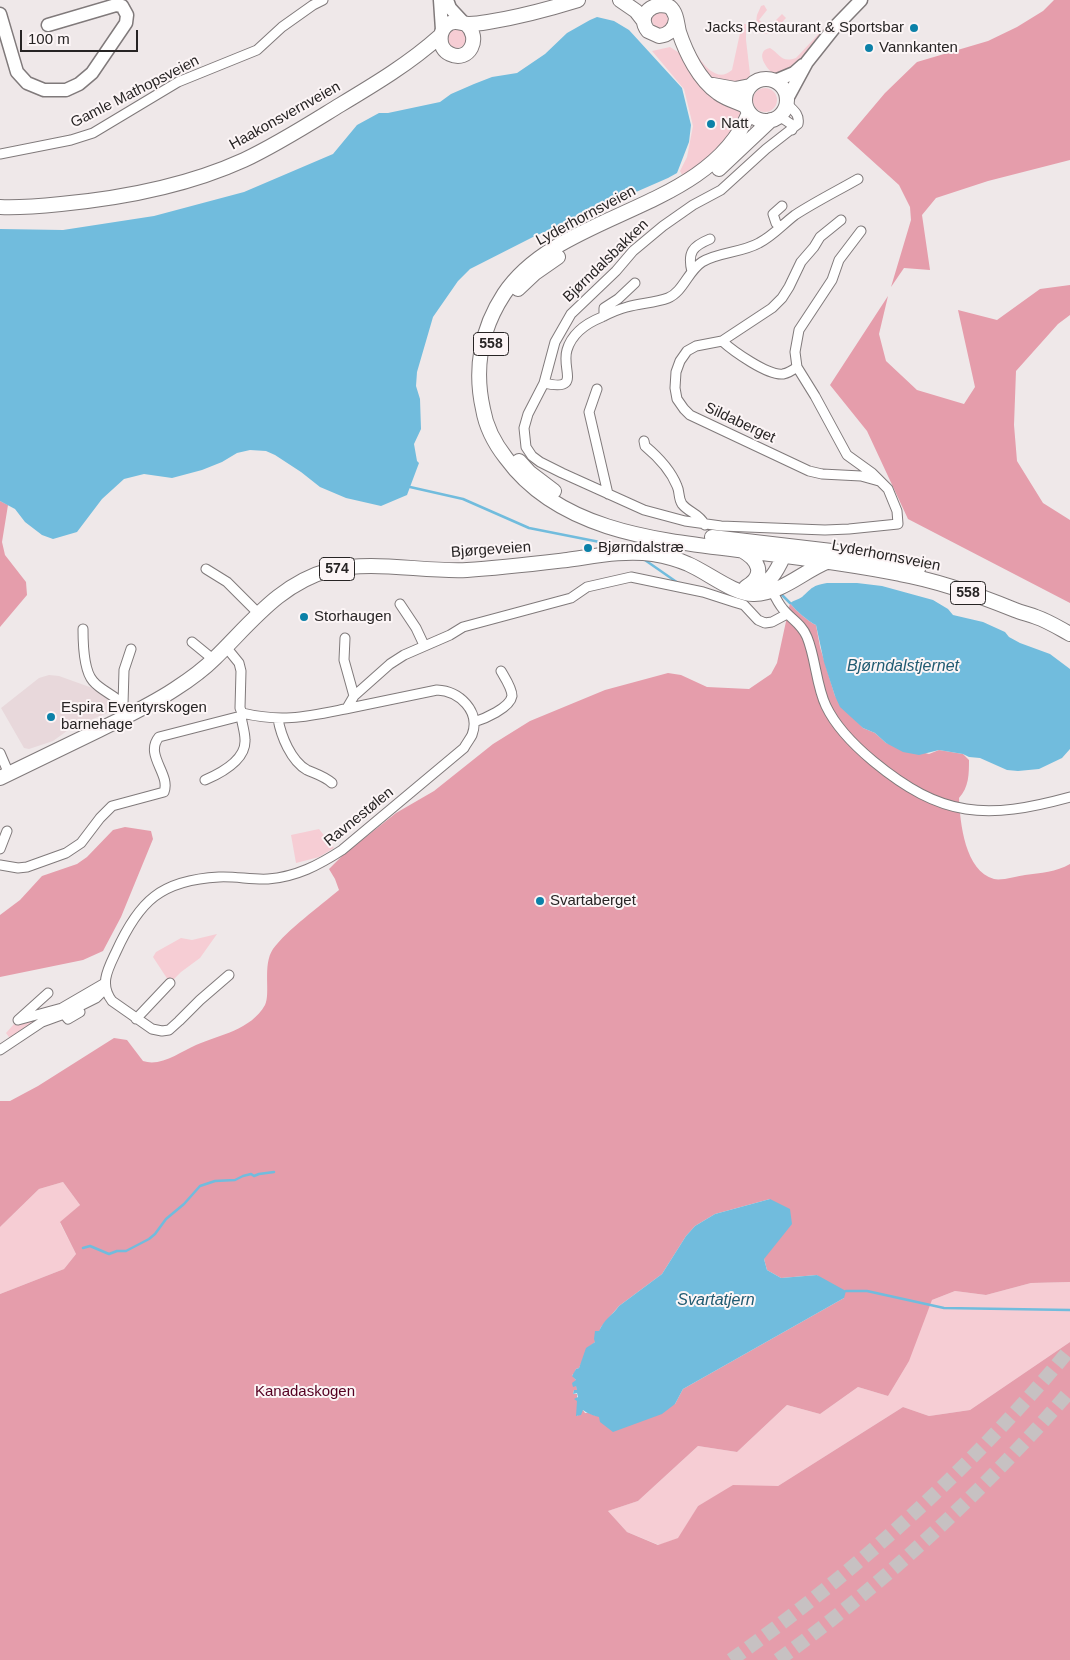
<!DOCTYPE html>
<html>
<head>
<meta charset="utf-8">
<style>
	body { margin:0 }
	#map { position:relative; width:1070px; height:1660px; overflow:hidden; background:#efe8e9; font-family:Arial,sans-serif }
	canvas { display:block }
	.scale { position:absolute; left:20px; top:30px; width:118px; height:22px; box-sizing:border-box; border:2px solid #272424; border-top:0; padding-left:6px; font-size:15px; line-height:18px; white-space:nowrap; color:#272424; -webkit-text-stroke:4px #fcf5f6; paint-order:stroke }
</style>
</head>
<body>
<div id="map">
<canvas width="1070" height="1660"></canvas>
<div class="scale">100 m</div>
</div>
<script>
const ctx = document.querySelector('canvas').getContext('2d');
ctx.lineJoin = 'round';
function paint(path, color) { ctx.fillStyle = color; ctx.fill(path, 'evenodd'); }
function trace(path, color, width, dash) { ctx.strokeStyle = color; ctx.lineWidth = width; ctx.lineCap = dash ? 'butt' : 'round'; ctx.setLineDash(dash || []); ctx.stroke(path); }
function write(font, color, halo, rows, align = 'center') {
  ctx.font = font + ' Arial,sans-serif'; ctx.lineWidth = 4; ctx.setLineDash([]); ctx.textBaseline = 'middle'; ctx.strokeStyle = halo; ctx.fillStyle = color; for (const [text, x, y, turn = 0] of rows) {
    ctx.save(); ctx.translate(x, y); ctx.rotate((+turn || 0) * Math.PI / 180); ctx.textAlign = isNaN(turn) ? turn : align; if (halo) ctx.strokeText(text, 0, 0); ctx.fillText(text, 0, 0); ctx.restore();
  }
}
paint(new Path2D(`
	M49 675 59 676 98 690 109 700 112 708 110 712 71 728 53 741 29 749 24 748 1 708 39 678Z`), '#e8d8db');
paint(new Path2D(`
	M764 5 767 10 759 20 768 28 782 14 786 18 771 34 757 33 755 30 757 15 761 6Z
	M841 10 843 12 807 54 793 68 775 75C766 69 754 51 770 48 781 55 781 63 796 58Z
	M652 20a8 8 0 1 1 16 0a8 8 0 1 1-16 0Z
	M742 24H746V40L750 74 748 80C742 81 732 86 725 85 704 80 697 57 688 40 696 53 713 87 732 70Z
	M447 38a10 10 0 1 1 20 0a10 10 0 1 1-20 0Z
	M670 47 681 54 739 109 741 115 739 124 711 157 683 177 680 171 687 157 693 126 684 89 652 51Z
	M753 100a12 12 0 1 1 24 0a12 12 0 1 1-24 0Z
	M319 829 334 848 319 857 296 863 291 835Z
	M217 934 200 958 181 972 170 983 153 957 156 952 181 938 192 940Z
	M53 1012 11 1040 6 1033 14 1024Z
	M63 1182 80 1205 60 1223 76 1254 64 1269 0 1294V1227L39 1189Z
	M1070 1282V1342L970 1410 929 1416 903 1407 778 1486H733L698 1506 679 1538 659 1545 627 1532 608 1511 638 1501 698 1446 737 1452 787 1405 820 1414 858 1387 888 1396 932 1300 955 1291 986 1295 1031 1283Z`), '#f6cdd4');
paint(new Path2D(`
	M1054 0H1070V160L988 181 936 198 922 215 930 270 904 268 891 287 911 220 910 207 899 185 847 138 885 93 917 62 988 41 1017 27 1043 11Z
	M1070 285V315L1058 324 1016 371 1014 425 1017 461 1043 503 1070 520V603L908 519 867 431 830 385 888 296 879 334 886 361 917 390 964 404 975 387 958 310 997 320 1040 289Z
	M0 501 8 505 2 542 5 555 26 582 27 595 0 627Z
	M790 603C794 609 809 622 816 625L820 647 835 696 863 728 875 733 886 743 929 754 939 750 963 754 969 760C969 774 969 787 959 798 960 823 965 871 994 879 1001 881 1018 876 1025 875 1041 873 1056 872 1070 864V1282L1031 1283 986 1295 955 1291 932 1300 909 1361 888 1396 858 1387 820 1414 787 1405 737 1452 698 1446 638 1501 608 1511 627 1532 658 1545 678 1538 698 1506 733 1485 778 1486 903 1407 929 1416 970 1410 1070 1342V1660H0V1294L64 1269 76 1254 60 1222 80 1205 63 1182 39 1189 0 1227V1101H10L38 1086 114 1038 127 1040 143 1061C161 1067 180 1052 196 1045 219 1035 251 1030 265 1005 271 994 262 965 273 949 287 930 320 906 339 890L335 879 329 869 342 856 396 813 434 791 493 744 530 721 605 690 668 673 681 675 707 687 749 689 771 674 777 663ZM770 1199 764 1259 767 1270 781 1278 817 1275 844 1298 683 1389 675 1404 596 1416 589 1413H585L583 1410 577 1416V1394H573L574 1390H577L576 1380 572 1375 574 1374 576 1369 579 1368 589 1347 595 1342 601 1327 619 1306 662 1274 686 1236 695 1226 715 1214Z
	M125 827 151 831 153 839 121 917 103 951 83 960 0 977V915L20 900 42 876 77 864 87 857 113 830Z`), '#e59dab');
paint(new Path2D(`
	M597 17 614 21 629 30 682 88 691 125 689 142 677 173 668 178 533 237 470 269 458 281 433 317 417 372 416 386 420 399 421 429 414 444 417 461 419 463 407 495 381 506 346 498 320 487 301 472 275 455 266 451 250 450 237 453 222 462 202 470 172 478 144 474 124 479 102 499 77 532 53 539 42 535 25 522 15 509 0 501V229L63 230 154 216 244 192 333 154 357 125 379 113H388L440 102 451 94 474 84 492 77 517 73 545 54 567 33 590 20Z
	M827 583H857L882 586 933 600 948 609 953 615 983 622 1005 632 1009 637 1020 643 1050 654 1070 669V749L1062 758 1039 769 1018 771 1007 770 980 758 969 757 963 754 939 750 919 755 903 752 886 743 875 733 863 728 840 707 835 696 824 662 816 625C809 622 794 609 790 603 794 600 798 600 802 597 813 587 812 586 827 583Z
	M770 1199 790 1209 792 1224 764 1259 767 1270 781 1278 817 1275 846 1291 844 1298 683 1389 675 1404 662 1414 613 1432 600 1422 599 1417C595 1416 586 1413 583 1410L581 1415 576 1416 577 1401 574 1399 578 1397 577 1393 573 1394 574 1390H577L576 1386 573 1387 572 1383 576 1380 572 1376 576 1369 579 1368 586 1348 595 1342 594 1339 595 1331H599C605 1318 611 1317 619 1306L662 1274 686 1236 695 1226 715 1214Z`), '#71bcdd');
trace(new Path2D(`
	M410 487 463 499 529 528 625 547
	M642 558 678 583
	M779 592 790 603
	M83 1248 90 1246 109 1254 117 1251H126L149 1239 155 1234 166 1219 184 1204 200 1186 215 1181 235 1180 243 1176 251 1174 254 1176 259 1174 274 1172
	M846 1291H867L944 1308 1070 1310`), '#71bcdd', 2.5);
trace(new Path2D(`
	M731 1660C857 1571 972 1468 1070 1349
	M778 1660C885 1583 984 1491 1070 1391`), '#c7c1c2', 14, [14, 7]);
const street = new Path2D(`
	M786 103C793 110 800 114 798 124L766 149 721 190 693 205 663 226 633 251 616 271 571 314 555 342 544 383 528 414 524 428 526 447 532 456 540 462 562 473 644 510 685 521 721 526 825 530 849 529 898 524 897 511 888 489 872 473 847 455 815 396 797 367 795 352 799 330 832 280 839 260 861 231
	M779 116 791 124 792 130
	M0 154 71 140 93 133 178 82 257 50 282 27 313 5 323 0
	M841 220 820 237 814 247 801 262 789 287 782 298 772 308 722 341 696 346 687 351 680 361 676 372 675 388 677 399 684 409 690 415 809 471 822 474 861 476 879 481
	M780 227 776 223 773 214 782 206
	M692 272C687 252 693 246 710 239
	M604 316V308L618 299 635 283
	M722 341C733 351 768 376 783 374 788 373 793 370 797 367
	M544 383C582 392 561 369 567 350 572 333 587 323 602 317 610 313 619 309 627 307 640 303 655 303 668 298 683 292 688 271 702 262 718 252 741 253 759 243 773 236 783 224 795 215 815 202 837 191 858 179
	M597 389 589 412 608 494
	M644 441 645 446C657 456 671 471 677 486 680 492 678 498 682 504 689 513 699 513 705 525
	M206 569 227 582 259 614
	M770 586C774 594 777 602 783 609 791 619 802 624 807 637 816 659 816 685 826 706 836 727 855 746 873 761 942 818 986 820 1070 797
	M400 604 416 628 424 645
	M83 629C83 642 84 671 93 681 101 691 117 696 123 705 126 708 127 712 129 715
	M345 638 344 660 354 696
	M192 642 214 660
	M226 647 239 663 241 671 240 708 242 713C284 723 309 716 350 708 379 702 408 696 437 690 459 691 481 711 472 735 470 739 466 744 464 748L342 850C319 865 296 877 268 879 252 880 235 876 219 877 161 880 139 901 116 952 108 969 99 984 112 1001L152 1029 162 1031 169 1030 179 1021 200 1000 229 975
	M123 704 124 670 131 649
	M347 708 354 696 390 664 404 655 450 635 463 627 571 598 587 587 631 577 703 592 734 602 744 605 758 620 765 623 772 622 787 614
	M278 719C281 736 291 761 307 770 316 774 324 776 332 783
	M474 722C484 719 510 708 512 696 512 688 505 678 501 671
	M0 753 9 774
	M205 780C221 773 246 760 245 740 245 732 242 724 241 716L242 713
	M0 849 7 831
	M0 865 18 868 27 867 66 853 81 843 100 818 112 806 164 792C171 774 144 755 159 737L241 716
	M48 993 18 1020 62 1008 64 1014 96 998 106 988
	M62 1008 105 983
	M136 1019 170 983
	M0 1050 42 1022 64 1014 68 1019 80 1012`);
const secondary = new Path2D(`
	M440 0 442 30
	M447 0 450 8 463 22
	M0 14 17 72 27 83 44 90H66L79 84 92 73 126 23 127 15 122 6 116 5 48 25
	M775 81 794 73 803 65
	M787 99 807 62 834 28 861 0`);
const primary = new Path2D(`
	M620 0 636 11 643 20
	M676 19C675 29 669 35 659 36L648 31C635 14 655 0 670 7 677 13 677 24 679 32 686 53 699 80 718 93 726 99 737 102 746 106
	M466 24C482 38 469 63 450 54 437 48 438 29 450 23 457 20 462 24 469 24 475 24 482 23 488 22 519 17 549 9 578 0
	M745 100a21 21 0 1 1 42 0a21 21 0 1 1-42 0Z
	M713 85 735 89 750 86
	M749 113C708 212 559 211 504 294 481 329 474 369 483 409 486 427 495 444 506 458 562 535 668 541 754 552 803 558 852 564 900 574 940 581 978 595 1015 610 1022 613 1029 614 1036 617 1048 621 1059 628 1070 634
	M719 169 771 120
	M0 207C20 208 41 206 61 204 124 198 187 186 244 160 278 144 309 124 340 105 375 84 410 63 440 36
	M518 289 535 273 558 257
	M519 461 529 472 554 491
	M712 537 840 552 918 569
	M741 550C758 559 767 575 746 587
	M747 587C776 585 775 569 788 549
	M0 778C33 762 66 746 99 730 125 717 151 705 175 689 189 680 203 670 215 658 250 624 280 583 330 570 374 560 422 572 467 570 500 568 533 564 567 560 596 556 624 550 653 554 665 556 677 559 688 564 707 572 735 595 754 594 783 593 803 571 829 561`);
trace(street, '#807a7b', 11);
trace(secondary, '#807a7b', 15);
trace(primary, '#807a7b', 16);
trace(street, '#fff', 9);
trace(secondary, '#fff', 12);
trace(primary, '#fff', 14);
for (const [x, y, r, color] of [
	[914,28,5,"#0c81a8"],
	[869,48,5,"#0c81a8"],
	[711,124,5,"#0c81a8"],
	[588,548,5,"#0c81a8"],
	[304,617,5,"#0c81a8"],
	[51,717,5,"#0c81a8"],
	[540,901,5,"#0c81a8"]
]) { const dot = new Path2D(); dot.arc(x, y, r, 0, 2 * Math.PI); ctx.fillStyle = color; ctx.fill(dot); trace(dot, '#fcf5f6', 2); }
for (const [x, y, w] of [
	[491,344,35],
	[337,569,35],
	[968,593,35]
]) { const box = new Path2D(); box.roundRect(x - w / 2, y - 11.5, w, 23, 4); ctx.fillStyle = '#fcf5f6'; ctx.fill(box); trace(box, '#272424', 1); }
write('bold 14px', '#272424', null, [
	["558",491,344],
	["574",337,569],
	["558",968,593]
]);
write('15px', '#272424', '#fcf5f6', [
	["Jacks Restaurant & Sportsbar",904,28,"right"],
	["Vannkanten",879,48],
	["Natt",721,124],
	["Bjørndalstræ",598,548],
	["Storhaugen",314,617],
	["Espira Eventyrskogen",61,708],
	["barnehage",61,725],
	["Svartaberget",550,901]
], 'left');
write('15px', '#272424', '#fcf5f6', [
	["Gamle Mathopsveien",135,92,-27],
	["Haakonsvernveien",285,116,-29],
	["Lyderhornsveien",586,216,-28],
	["Bjørndalsbakken",606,261,-44],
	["Sildaberget",740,423,25],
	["Bjørgeveien",491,550,-4],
	["Lyderhornsveien",886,556,11],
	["Ravnestølen",359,817,-39]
]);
write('15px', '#550021', '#fcf5f6', [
	["Kanadaskogen",305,1392]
]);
write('italic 16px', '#205b72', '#fcf5f6', [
	["Bjørndalstjernet",903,667],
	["Svartatjern",716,1301]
]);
</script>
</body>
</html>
